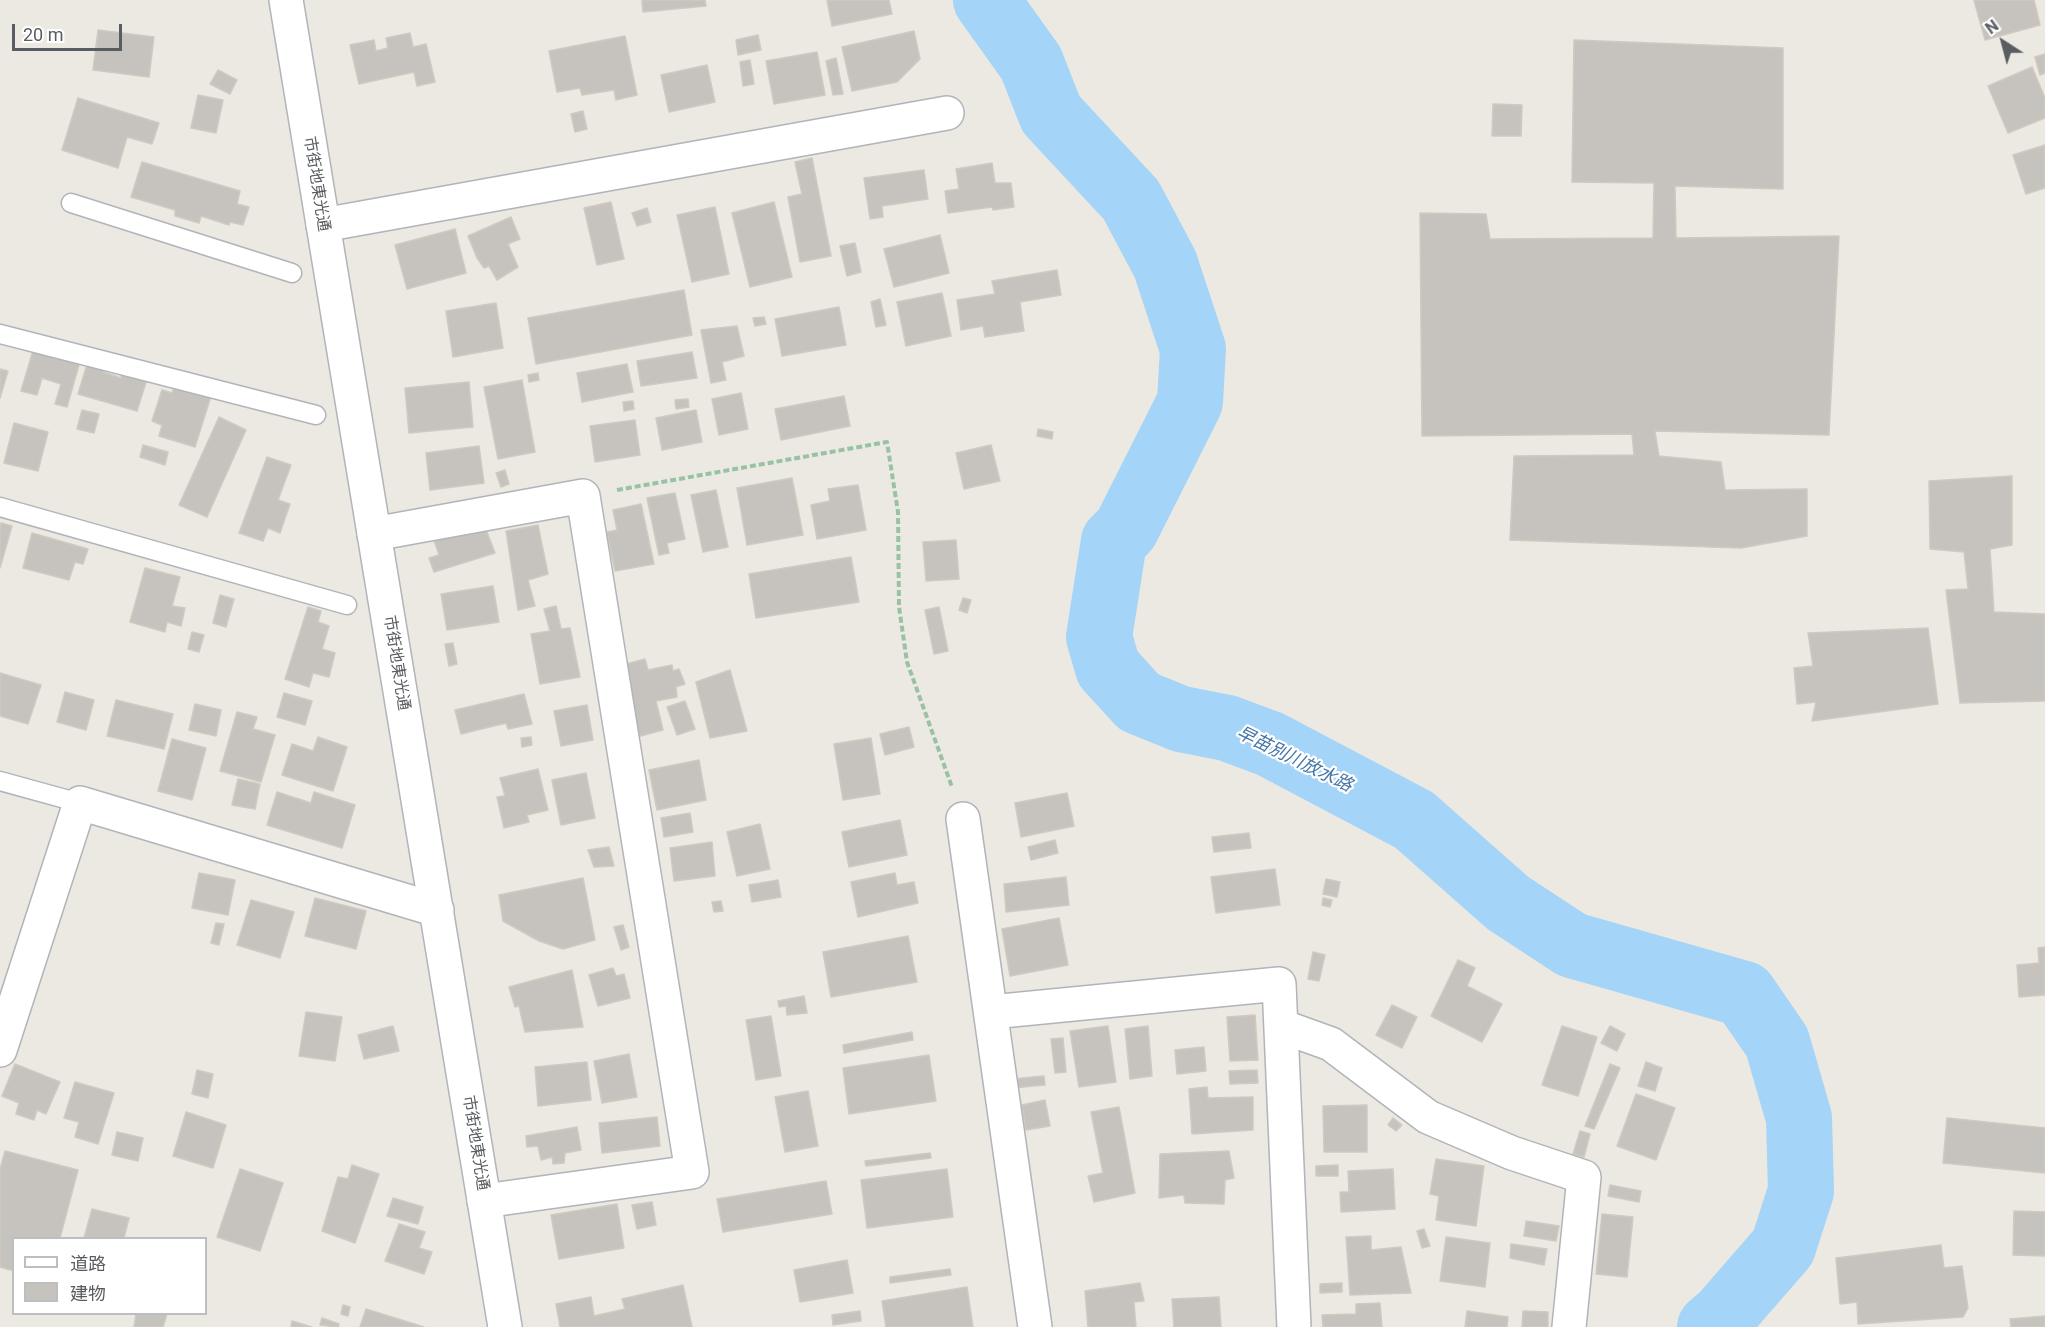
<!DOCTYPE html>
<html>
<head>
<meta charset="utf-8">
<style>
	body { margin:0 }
	#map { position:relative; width:2045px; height:1327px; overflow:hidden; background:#ebe9e1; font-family:Roboto,"Noto Sans JP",sans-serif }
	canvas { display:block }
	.legend { position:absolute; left:12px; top:1237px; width:195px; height:78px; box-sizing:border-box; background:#fff; border:2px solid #bdbec0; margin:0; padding:8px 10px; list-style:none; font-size:18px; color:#595d61 }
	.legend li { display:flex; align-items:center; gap:12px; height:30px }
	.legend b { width:30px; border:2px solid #bdbec0 }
	.north { position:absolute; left:1973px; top:12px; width:60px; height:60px; -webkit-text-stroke:4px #fff; paint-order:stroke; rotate:324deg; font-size:16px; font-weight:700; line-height:24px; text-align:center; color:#595d61 }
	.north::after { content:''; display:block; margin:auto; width:21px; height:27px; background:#595d61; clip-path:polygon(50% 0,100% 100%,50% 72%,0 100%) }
	.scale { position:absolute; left:12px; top:24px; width:110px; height:27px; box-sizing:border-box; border:3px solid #595d61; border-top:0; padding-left:8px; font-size:18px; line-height:21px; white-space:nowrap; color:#595d61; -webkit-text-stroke:4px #fff; paint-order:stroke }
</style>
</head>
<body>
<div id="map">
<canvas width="2045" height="1327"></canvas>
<ul class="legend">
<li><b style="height:8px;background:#fff"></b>道路</li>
<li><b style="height:16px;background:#c6c3be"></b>建物</li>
</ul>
<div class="north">N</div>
<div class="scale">20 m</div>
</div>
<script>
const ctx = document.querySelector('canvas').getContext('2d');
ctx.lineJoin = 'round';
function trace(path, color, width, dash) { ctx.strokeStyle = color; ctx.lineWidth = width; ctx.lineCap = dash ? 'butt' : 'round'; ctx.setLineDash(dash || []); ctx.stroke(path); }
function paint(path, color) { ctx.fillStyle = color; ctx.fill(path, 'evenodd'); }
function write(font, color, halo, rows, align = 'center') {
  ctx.font = font + ' Roboto,"Noto Sans JP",sans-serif'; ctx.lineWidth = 4.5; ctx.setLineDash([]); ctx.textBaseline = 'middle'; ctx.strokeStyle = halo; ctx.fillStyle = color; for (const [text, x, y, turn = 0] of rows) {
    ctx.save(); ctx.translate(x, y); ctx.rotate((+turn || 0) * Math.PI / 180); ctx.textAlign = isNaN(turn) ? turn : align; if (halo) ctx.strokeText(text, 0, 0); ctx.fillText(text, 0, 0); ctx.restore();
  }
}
trace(new Path2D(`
	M986 0 1031 63 1051 114 1131 200 1165 264 1193 349 1190 402 1126 529 1114 541 1099 637 1108 668 1139 702 1181 719 1227 728 1270 744 1414 820 1508 903 1572 945 1744 994 1777 1042 1799 1118 1801 1191 1783 1247 1723 1316 1710 1327`), '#a4d4f8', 66);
const building = new Path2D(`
	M642 0H705L706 6 643 12Z
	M827 0H889L892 14 832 26Z
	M1974 0H2034L2040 25 1985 40Z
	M98 30 154 37 149 77 93 70Z
	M914 31 920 59 897 82 852 91 842 47Z
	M410 33 413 47 426 44 435 82 417 86 414 72 359 84 350 45 374 40 376 51 388 48 386 38Z
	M758 35 761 50 738 55 736 40Z
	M625 36 637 95 616 100 614 90 582 95 580 88 557 92 549 51Z
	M1574 40 1783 48V189L1675 186 1676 238 1839 236 1829 435 1655 431 1659 456 1721 462 1725 490 1807 489V536L1741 548 1510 540 1514 456 1634 455 1632 434 1422 436 1420 213 1486 214 1490 239 1653 238 1654 183 1572 182Z
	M817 52 825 95 774 104 766 61Z
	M2045 54V73L2040 75 2035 57Z
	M836 58 843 94 833 95 826 61Z
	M750 60 754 84 743 86 740 62Z
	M707 65 715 102 669 112 661 75Z
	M2032 67 2045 98V118L2008 133 1988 86Z
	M218 70 237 80 230 94 210 84Z
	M198 95 223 100 216 133 191 128Z
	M78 98 159 123 152 144 127 137 118 168 62 150Z
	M1493 104 1522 105 1521 136H1492Z
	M583 111 587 129 575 132 571 114Z
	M2045 145V188L2026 194 2013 155Z
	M812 158 831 256 800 262 788 197 802 194 795 162Z
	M142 162 240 191 237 204 249 207 243 225 230 222 229 225 201 216 199 223 175 216V210L131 197Z
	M992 163 995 183H1011L1014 207 993 210 992 207 948 213 945 191 959 189 956 169Z
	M924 170 928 199 882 206 883 217 870 219 864 178Z
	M611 202 624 259 597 265 584 208Z
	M774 202 792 277 750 287 732 213Z
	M715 207 729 274 692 282 677 215Z
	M647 208 651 222 637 226 632 213Z
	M511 217 520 239 508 244 518 267 497 280 489 266 484 268 477 258 468 236Z
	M455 229 466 273 407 289 395 245Z
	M940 235 949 273 894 287 884 249Z
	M855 243 861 272 847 276 840 246Z
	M1057 270 1061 295 1020 302 1024 331 985 337 983 326 961 330 957 300 995 294 992 281Z
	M684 290 692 335 536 364 528 318Z
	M942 293 951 336 906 346 897 302Z
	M880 299 886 325 876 327 871 302Z
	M496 303 503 348 453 357 446 311Z
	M839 307 846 345 782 356 775 319Z
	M764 317 766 324 755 326 753 318Z
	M737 326 744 356 722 362 726 380 711 383 701 330Z
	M35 344 81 358 67 407 55 404 61 384 42 378 37 395 21 391Z
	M692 352 697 378 641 386 637 361Z
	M89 358 105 363 103 372 121 378 123 368 148 376 137 411 78 394Z
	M627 364 633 392 582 402 577 373Z
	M0 369 8 371 0 398Z
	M538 373 539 380 529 382 528 375Z
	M522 380 535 452 498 459 484 387Z
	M176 382 212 393 195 447 159 436 162 425 152 421 162 390 172 393Z
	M469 382 473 427 409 433 405 388Z
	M741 393 748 429 719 435 712 399Z
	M844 396 850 426 781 440 775 409Z
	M688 399 689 407 676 409 675 400Z
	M633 401 634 409 624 411 623 402Z
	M82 410 99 414 94 433 77 429Z
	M696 410 702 442 662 450 656 418Z
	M219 417 246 430 207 517 179 505Z
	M635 420 640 455 595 462 590 426Z
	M14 423 48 432 38 471 4 463Z
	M1038 429 1053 432 1052 439 1037 436Z
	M143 445 168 452 165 465 140 457Z
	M991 445 1000 481 964 489 956 453Z
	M479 446 484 483 430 490 426 453Z
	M267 457 291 465 278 500 290 504 280 533 268 528 263 541 239 533Z
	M505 470 509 484 501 487 496 473Z
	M2012 476V545L1990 549 1994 612 2045 614V701L1960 703 1946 590 1968 589 1964 552 1930 549 1929 481Z
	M792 478 803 535 747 545 737 488Z
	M858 485 866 530 817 539 811 505 830 501 828 489Z
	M716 490 728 547 703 552 691 495Z
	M675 493 685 539 667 543 669 553 659 555 647 498Z
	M641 504 654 564 615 571 607 532 617 530 613 510Z
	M1 523 12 526 0 568V528Z
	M538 525 548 574 528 580 535 606 518 610 506 531Z
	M485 527 495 553 434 572 429 558 439 555 434 540Z
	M32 533 88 549 83 564 75 562 69 580 23 568Z
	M956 540 959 579 926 581 923 542Z
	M851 557 859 602 756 618 749 574Z
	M145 568 180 577 172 606 185 608 181 626 167 622 165 632 130 622Z
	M493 586 499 622 447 630 441 594Z
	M220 595 234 599 226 627 213 623Z
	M963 598 971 600 967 613 959 610Z
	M556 606 561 629 570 628 580 677 540 684 531 634 550 631 544 609Z
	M308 607 321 611 318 622 329 626 322 649 335 653 329 677 313 673 309 687 285 679Z
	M939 607 948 651 934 654 925 610Z
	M1928 628 1938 704 1812 721 1816 702 1797 704 1794 668 1813 666 1808 633Z
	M192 632 204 635 199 652 188 649Z
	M453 643 457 664 449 666 445 644Z
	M645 659 648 670 672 665 673 671 679 669 685 684 676 687 677 697 656 701 663 730 637 737 619 666Z
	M730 670 747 731 710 738 696 682Z
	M0 673 41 685 28 724 0 716Z
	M65 692 94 700 86 730 57 722Z
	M284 693 312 701 305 725 277 717Z
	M524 694 532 724 508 729 506 723 461 734 455 710Z
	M116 700 173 714 164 749 107 736Z
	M685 701 695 729 677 735 667 707Z
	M195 704 221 710 216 736 189 730Z
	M587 705 593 740 561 746 554 711Z
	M237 712 257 717 253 729 275 735 261 782 220 771Z
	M909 727 914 747 885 755 880 734Z
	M318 737 347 747 333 791 282 775 292 744 313 751Z
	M531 737 532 745 522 747 521 738Z
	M871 738 880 794 843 800 834 744Z
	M172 739 206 748 192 800 158 791Z
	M699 760 706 800 657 810 649 770Z
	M538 769 548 810 527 815 529 822 504 828 497 797 505 796 500 778Z
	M586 773 595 818 561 825 552 780Z
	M238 779 260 784 255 809 232 805Z
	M277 792 311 803 314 792 355 805 342 848 267 825Z
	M1067 793 1074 826 1021 837 1015 803Z
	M690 813 693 832 664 837 661 818Z
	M900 820 907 855 849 867 842 832Z
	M760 824 770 869 737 876 727 832Z
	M1249 833 1251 848 1214 852 1212 837Z
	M1055 840 1058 853 1031 860 1028 847Z
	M712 842 715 876 674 881 670 848Z
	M609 847 614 866 594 867 588 850Z
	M1275 869 1280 905 1216 913 1211 877Z
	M199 873 235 880 228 915 192 908Z
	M895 873 897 885 914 882 918 903 858 917 851 882Z
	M1066 877 1069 905 1006 912 1004 884Z
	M583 878 595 940 563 949 539 941 503 921 499 895Z
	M1326 879 1340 882 1337 897 1323 894Z
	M778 880 781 897 752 902 749 885Z
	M315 898 366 911 356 949 305 936Z
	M1323 898 1332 900 1330 907 1322 905Z
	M251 900 294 912 280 958 237 945Z
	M721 901 723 911 714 912 712 902Z
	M1059 918 1068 965 1010 976 1002 929Z
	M216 923 224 924 219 945 211 943Z
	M623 925 629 947 621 950 614 927Z
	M908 936 917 982 831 997 823 952Z
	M2045 947V995L2019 997 2017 965 2039 963 2038 948Z
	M1313 952 1325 955 1319 981 1308 979Z
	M1458 960 1475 968 1467 986 1502 1004 1482 1042 1431 1016Z
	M613 968 616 976 624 974 630 998 598 1006 589 975Z
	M572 970 583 1027 525 1032 519 1006 515 1007 509 987Z
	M804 996 807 1013 787 1015 786 1006 779 1007 778 1001Z
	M1392 1005 1417 1017 1402 1048 1376 1035Z
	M306 1012 342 1017 335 1061 299 1056Z
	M1255 1015 1258 1060 1230 1061 1227 1017Z
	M771 1016 781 1076 756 1080 746 1020Z
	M393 1026 399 1051 364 1059 358 1035Z
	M1108 1026 1116 1082 1079 1087 1070 1031Z
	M1148 1026 1152 1076 1130 1079 1125 1029Z
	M1562 1026 1597 1037 1578 1096 1542 1085Z
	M1610 1026 1625 1034 1617 1051 1601 1043Z
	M912 1032 913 1040 844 1053 843 1045Z
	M1063 1038 1066 1072 1055 1073 1051 1039Z
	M1204 1047 1206 1071 1177 1074 1175 1050Z
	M629 1054 637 1097 602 1103 594 1061Z
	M929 1055 936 1101 849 1114 843 1068Z
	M587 1062 591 1100 538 1106 535 1067Z
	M1646 1062 1662 1068 1655 1091 1638 1086Z
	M15 1064 60 1082 46 1114 37 1110 34 1120 16 1114 19 1103 2 1096Z
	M1610 1064 1620 1068 1594 1129 1585 1126Z
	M197 1070 213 1074 208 1098 192 1094Z
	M1257 1070 1258 1083 1230 1084 1229 1071Z
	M1044 1076 1045 1085 1012 1088V1079Z
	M75 1082 114 1093 98 1144 75 1137 79 1122 64 1118Z
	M1207 1087 1208 1098 1253 1097V1130L1192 1134 1189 1089Z
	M808 1091 818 1146 785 1152 775 1097Z
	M1636 1094 1675 1108 1656 1160 1617 1146Z
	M1045 1100 1050 1126 1026 1130 1022 1105Z
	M1367 1105V1152H1324L1323 1106Z
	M1119 1107 1135 1193 1094 1202 1088 1176 1103 1173 1091 1112Z
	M186 1112 226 1125 213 1168 173 1156Z
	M657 1117 660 1146 602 1153 599 1123Z
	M1393 1118 1402 1125 1396 1131 1388 1125Z
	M1947 1118 2045 1128V1173L1943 1163Z
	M577 1127 581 1150 565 1153 564 1163 553 1164 552 1157 541 1160 538 1146 527 1147 526 1136Z
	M1580 1131 1590 1134 1584 1157 1573 1154Z
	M117 1132 143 1138 138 1161 112 1155Z
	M5 1151 78 1170 60 1238H14V1271L0 1267V1169Z
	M1229 1151 1234 1178 1225 1180 1224 1204 1185 1203 1184 1195 1159 1198 1160 1154Z
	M930 1153 931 1158 866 1166 865 1161Z
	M1436 1159 1484 1166 1476 1226 1436 1220 1439 1196 1430 1194Z
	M352 1165 379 1174 355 1243 322 1231 338 1177 348 1179Z
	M1338 1165V1176H1316V1166Z
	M240 1169 283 1183 260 1251 217 1237Z
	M947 1169 953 1217 867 1228 861 1180Z
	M1393 1169 1395 1209 1341 1212 1340 1192H1349L1348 1171Z
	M826 1181 832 1214 723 1232 717 1199Z
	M1610 1185 1641 1191 1639 1202 1608 1196Z
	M393 1198 423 1207 418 1224 387 1216Z
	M652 1202 656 1225 637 1229 632 1205Z
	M617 1204 624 1248 559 1259 551 1215Z
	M92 1209 129 1218 124 1238H84Z
	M2014 1211 2045 1212V1256L2013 1255Z
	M1602 1214 1633 1217 1627 1277 1596 1274Z
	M1526 1221 1559 1226 1556 1241 1524 1236Z
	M399 1224 425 1232 419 1248 432 1252 424 1274 385 1261Z
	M1424 1229 1430 1246 1422 1248 1417 1231Z
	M1371 1236V1250L1401 1247 1411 1293 1350 1295 1346 1237Z
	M1446 1237 1490 1243 1485 1287 1440 1281Z
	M1511 1244 1547 1249 1544 1265 1510 1258Z
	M1941 1245 1944 1268 1962 1266 1968 1308 1963 1317 1858 1324 1857 1302 1840 1304 1836 1258Z
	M847 1260 853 1293 800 1302 794 1270Z
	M950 1269 951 1275 890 1283V1277Z
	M1140 1283 1144 1301 1134 1302 1136 1327H1088L1085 1291Z
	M1342 1283V1292L1320 1293V1284Z
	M683 1285 692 1327H560L556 1304 591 1297 594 1316 625 1309 622 1299Z
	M967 1287 973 1327H886L882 1301Z
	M1219 1297 1221 1327H1174L1172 1299Z
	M1380 1303 1382 1327H1323L1322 1315 1356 1314V1304Z
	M343 1305 350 1307 348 1316 341 1314Z
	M366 1309 424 1327H360Z
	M860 1311 861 1321 833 1325 832 1315Z
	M1467 1311 1508 1317 1507 1327H1465Z
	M1523 1311 1548 1312V1327H1522Z
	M136 1314H167L163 1327H134Z
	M2045 1316V1327H2011L2010 1319Z
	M322 1318 339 1324 338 1327 320 1325Z
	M292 1321 312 1327H291Z`);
paint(building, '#c6c3be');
trace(building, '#cfcac0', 1.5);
const service = new Path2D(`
	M71 203 292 273
	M0 334 316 415
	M0 507 347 605
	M0 781 80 803`);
const minor = new Path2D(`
	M323 225 947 113
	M374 534 583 496 692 1172 484 1201
	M963 819 1035 1327
	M991 1012 1279 984 1294 1327
	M1281 1026 1331 1044 1428 1117 1512 1153 1584 1177 1569 1327
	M0 1050 80 803 437 910`);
const tertiary = new Path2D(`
	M286 0 505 1327`);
trace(service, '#b1b4b8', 21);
trace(minor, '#b1b4b8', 36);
trace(tertiary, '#b1b4b8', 36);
trace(new Path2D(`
	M617 490 887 442 898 512 899 607 907 662 952 787`), '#99c2a4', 4, [6, 3]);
trace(service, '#fff', 18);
trace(minor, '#fff', 33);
trace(tertiary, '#fff', 33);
write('16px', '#595d61', '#fff', [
	["市街地東光通",316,184,81],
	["市街地東光通",396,663,81],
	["市街地東光通",475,1143,81]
]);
write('italic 18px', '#4376a8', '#fff', [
	["早苗別川放水路",1294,760,26]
]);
</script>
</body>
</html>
